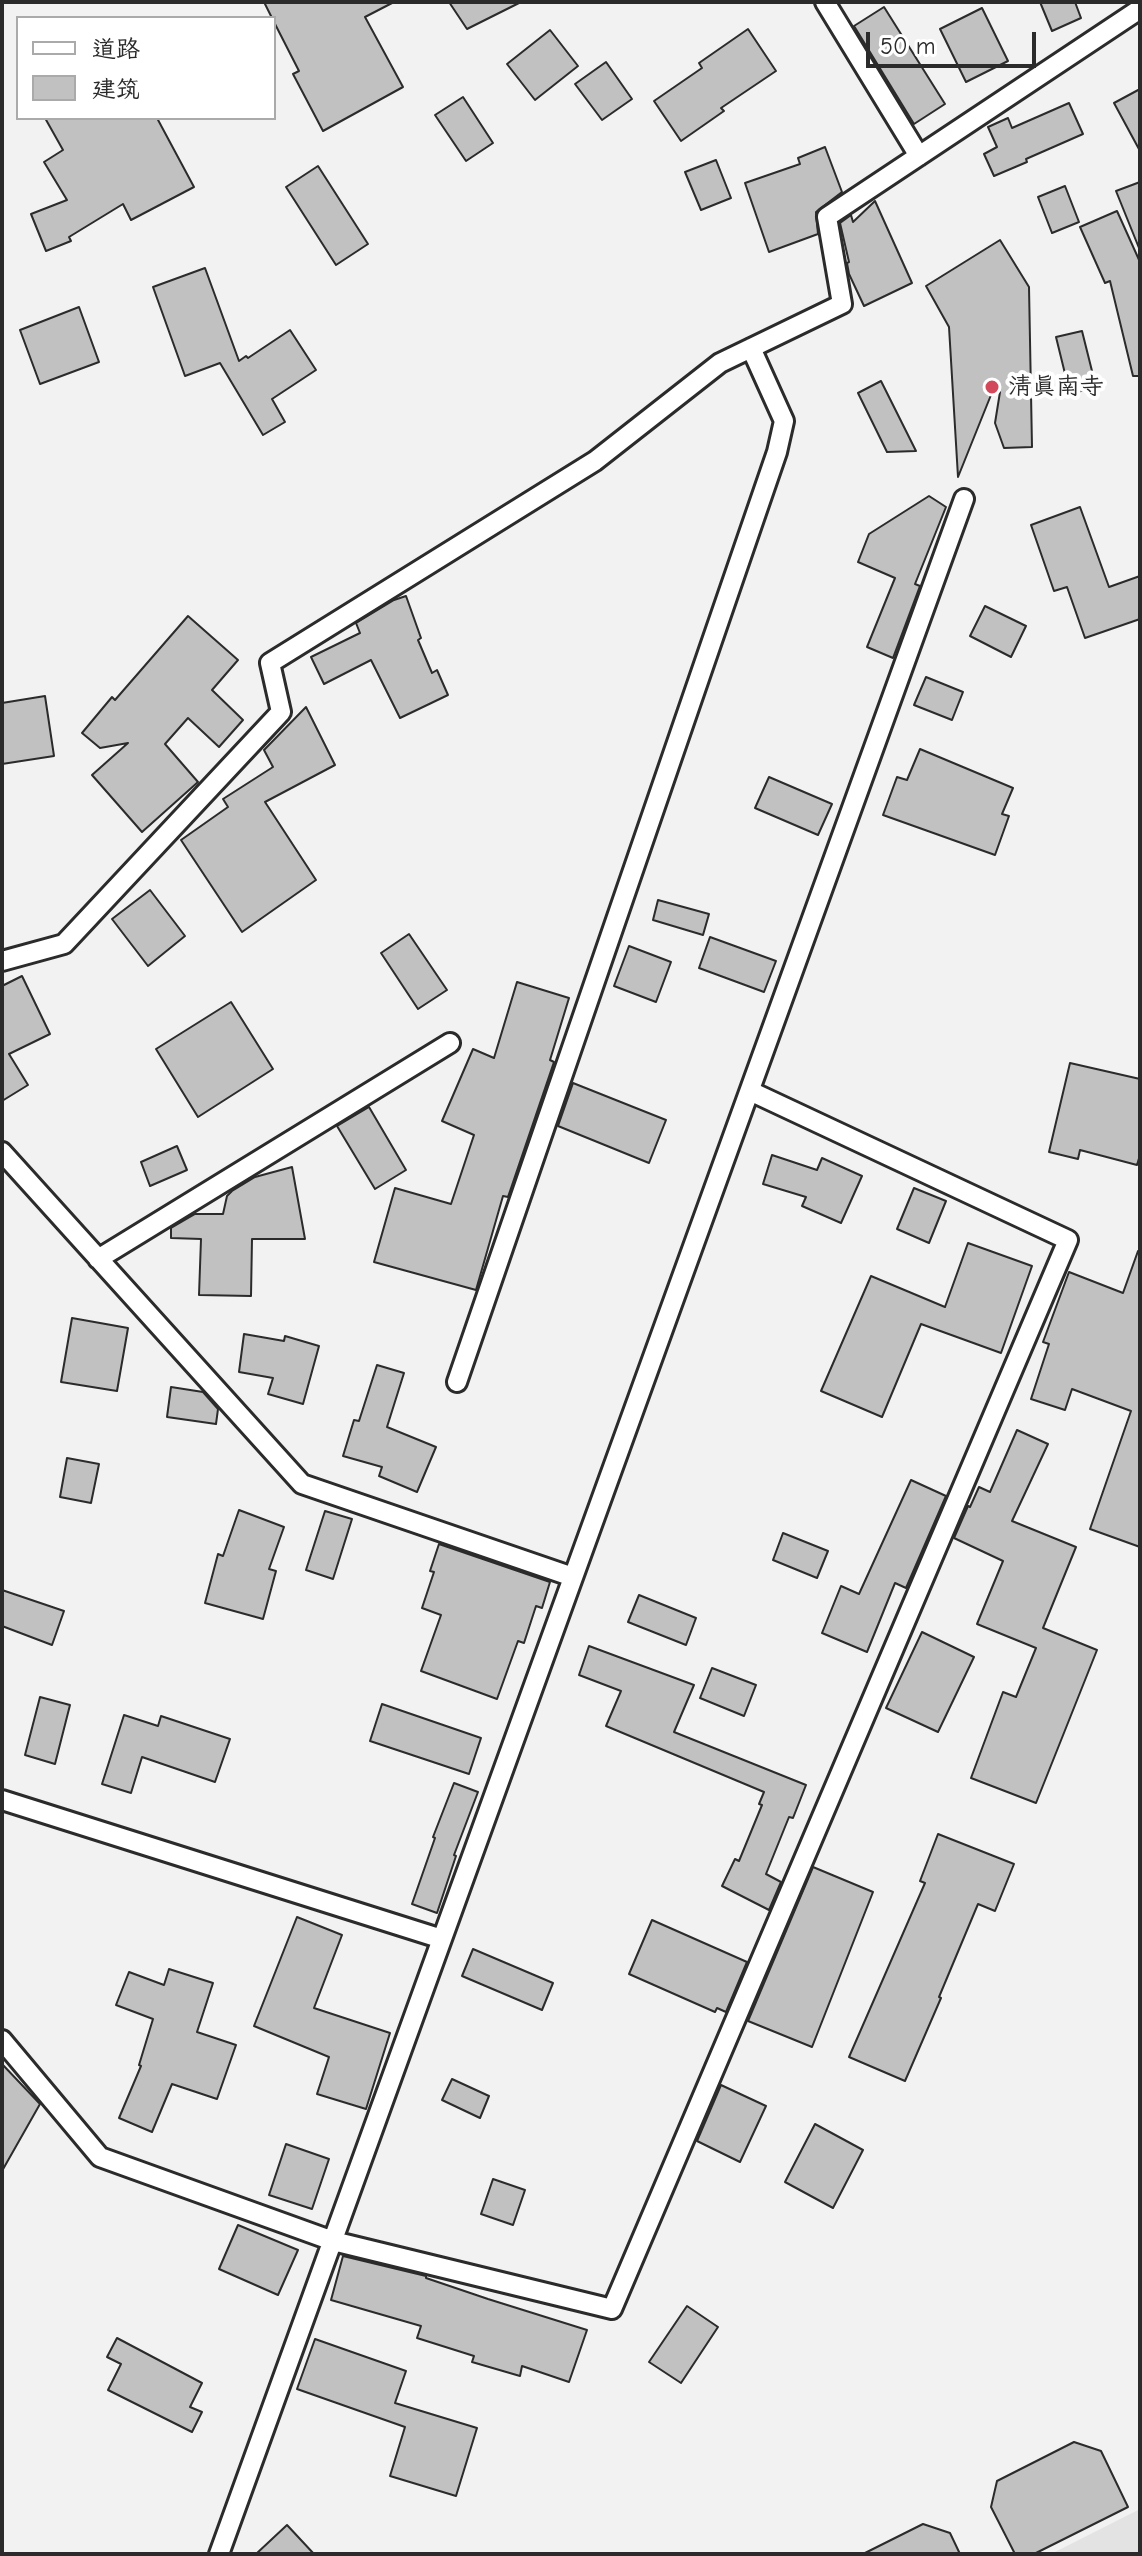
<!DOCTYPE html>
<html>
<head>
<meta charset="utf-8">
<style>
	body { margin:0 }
	#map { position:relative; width:1142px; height:2556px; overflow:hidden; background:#f2f2f2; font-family:"Comic Neue","LXGW WenKai TC",sans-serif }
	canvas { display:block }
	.frame { position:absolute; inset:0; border:4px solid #2b2b2b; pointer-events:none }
	.legend { position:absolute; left:16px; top:16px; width:260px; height:104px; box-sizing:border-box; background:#fff; border:2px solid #aaa; margin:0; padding:10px 14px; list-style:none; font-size:24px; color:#2b2b2b }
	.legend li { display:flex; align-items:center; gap:16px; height:40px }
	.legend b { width:40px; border:2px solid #aaa }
	.scale { position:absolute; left:866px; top:32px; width:170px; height:36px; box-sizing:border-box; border:4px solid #2b2b2b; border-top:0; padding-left:10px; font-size:24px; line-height:28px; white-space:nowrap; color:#2b2b2b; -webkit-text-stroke:6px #fff; paint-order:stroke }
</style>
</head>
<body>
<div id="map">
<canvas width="1142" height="2556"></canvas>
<div class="frame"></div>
<ul class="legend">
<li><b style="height:10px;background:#fff"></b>道路</li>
<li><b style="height:22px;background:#c1c1c1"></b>建筑</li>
</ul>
<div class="scale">50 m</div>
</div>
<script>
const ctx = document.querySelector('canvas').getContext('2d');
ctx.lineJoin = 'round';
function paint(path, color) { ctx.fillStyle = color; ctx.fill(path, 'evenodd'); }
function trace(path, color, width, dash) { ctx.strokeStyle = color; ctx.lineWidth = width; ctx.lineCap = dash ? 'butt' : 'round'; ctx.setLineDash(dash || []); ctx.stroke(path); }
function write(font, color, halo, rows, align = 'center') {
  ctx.font = font + ' "Comic Neue","LXGW WenKai TC",sans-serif'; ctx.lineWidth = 8; ctx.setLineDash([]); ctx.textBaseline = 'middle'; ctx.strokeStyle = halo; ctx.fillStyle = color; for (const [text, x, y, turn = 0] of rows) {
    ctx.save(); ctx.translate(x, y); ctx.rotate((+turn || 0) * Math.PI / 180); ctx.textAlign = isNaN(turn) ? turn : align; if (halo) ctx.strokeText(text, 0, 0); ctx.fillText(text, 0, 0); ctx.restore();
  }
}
paint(new Path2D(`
	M1140 2509V2554H1051Z`), '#e3e3e3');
const building = new Path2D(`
	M264 2H394L365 17 403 87 323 131 293 74 299 71 274 22V18H272Z
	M449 2H521L467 29Z
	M1040 2H1075L1081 18 1052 31Z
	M884 7 945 104 914 124 854 26Z
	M982 8 1008 61 966 82 940 29Z
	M748 29 776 71 721 108 724 111 681 141 654 101 702 68 699 63Z
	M550 30 578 66 535 100 507 64Z
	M606 62 632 99 602 120 575 84Z
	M1140 89V151L1114 103Z
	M463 97 493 143 466 161 435 115Z
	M1069 103 1083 134 1026 159 1027 162 994 176 984 154 997 147 988 127 1008 118 1012 128Z
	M45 118H157L194 187 131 220 123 204 69 237 71 241 46 251 31 214 67 200 44 162 63 150Z
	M825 147 842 192 816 212 818 234 769 252 745 183 800 164 798 158Z
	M716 160 731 198 701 210 685 172Z
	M318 166 368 244 336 265 286 187Z
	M1140 182V248H1139L1116 191Z
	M1065 186 1079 222 1052 233 1038 197Z
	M875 201 912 283 864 306 849 274 847 263 849 262 840 223 851 215 853 222Z
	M1117 211 1140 262V376H1133L1110 281 1105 283 1080 227Z
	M1000 240 1029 287 1032 447 1004 448 995 423 1000 392 993 390 958 477 949 327 926 286Z
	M205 268 239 361 246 356 248 358 290 330 316 370 272 399 285 422 263 435 220 363 185 376 153 287Z
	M79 307 99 362 40 384 20 330Z
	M1082 331 1096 387 1070 394 1056 337Z
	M881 381 916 451 887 452 858 393Z
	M929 496 946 507 915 584 920 586 893 658 867 647 895 578 858 562 869 534Z
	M1080 507 1109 587 1140 576V619L1085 638 1067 587 1054 591 1031 525Z
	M406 596 421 638 418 640 432 673 437 670 448 695 400 718 371 660 324 684 311 657 360 633 356 623 394 600Z
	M985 606 1026 626 1011 657 970 636Z
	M188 616 238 660 212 690 243 720 219 747 188 718 165 744 198 782 142 832 92 775 128 743 100 748 82 733 112 697 115 700Z
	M926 677 963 692 952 720 914 705Z
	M45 696 54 756 2 764V703Z
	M306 707 335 765 265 802 316 880 242 932 181 840 228 807 223 799 273 767 264 750Z
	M920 749 1013 788 1002 814 1009 816 995 855 883 815 897 777 907 780Z
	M769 777 832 804 818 835 755 808Z
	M150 890 185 936 148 966 112 919Z
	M658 900 709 914 703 935 653 920Z
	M409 934 447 990 418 1009 381 953Z
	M710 937 776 961 764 992 699 968Z
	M629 946 671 962 656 1002 614 986Z
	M22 976 50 1034 9 1054 28 1085 2 1101V986Z
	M517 982 569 998 550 1060 554 1062 508 1197 503 1196 476 1290 374 1262 395 1188 451 1204 474 1135 442 1121 473 1049 494 1058Z
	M231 1002 273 1069 198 1117 156 1049Z
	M1070 1063 1140 1079V1155L1137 1165 1080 1150 1078 1159 1049 1152Z
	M573 1083 666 1120 649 1163 558 1126Z
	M369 1107 406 1170 375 1189 337 1126Z
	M177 1146 187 1170 150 1186 141 1162Z
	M772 1155 817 1170 822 1158 862 1176 841 1223 802 1206 806 1197 763 1184Z
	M292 1167 305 1239H252L251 1296 199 1295 201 1239 171 1238V1228L195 1214H223L227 1196 232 1191 255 1177Z
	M914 1188 946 1201 929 1243 897 1229Z
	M968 1243 1032 1266 1001 1353 921 1324 882 1417 821 1391 871 1276 945 1307Z
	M1138 1251H1140V1547L1090 1529 1131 1411 1072 1389 1065 1410 1031 1399 1049 1344 1043 1342 1069 1272 1123 1293Z
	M72 1318 128 1328 117 1391 61 1382Z
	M244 1334 284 1341 285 1336 319 1346 303 1404 268 1394 273 1378 239 1372Z
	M377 1365 404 1373 387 1427 436 1447 417 1492 379 1476 382 1467 343 1456 354 1420 359 1421Z
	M171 1387 203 1392 218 1409 216 1424 167 1417Z
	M1017 1430 1048 1444 1012 1521 1076 1547 1043 1628 1097 1650 1036 1803 971 1778 1003 1692 1016 1697 1036 1648 977 1624 1003 1561 954 1538 968 1506 970 1507 979 1487 990 1492Z
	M67 1458 99 1464 91 1503 60 1497Z
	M911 1480 946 1496 906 1588 895 1583 867 1652 822 1633 841 1586 859 1594Z
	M239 1510 284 1527 269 1569 276 1571 263 1619 205 1603 218 1554 223 1556Z
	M325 1511 352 1519 333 1579 306 1570Z
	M783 1533 828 1551 817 1578 773 1560Z
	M439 1544 550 1582 542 1608 536 1606 524 1643 518 1641 497 1699 421 1671 441 1615 422 1608 434 1572 430 1571Z
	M2 1590 64 1611 52 1645 2 1626Z
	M639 1595 696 1618 686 1645 628 1622Z
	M922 1632 974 1657 938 1732 886 1708Z
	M589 1646 694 1685 674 1732 806 1785 793 1818 789 1817 766 1874 781 1882 769 1910 722 1886 735 1859 739 1861 762 1805 759 1804 764 1792 606 1726 621 1691 579 1675Z
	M712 1668 756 1685 744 1716 700 1698Z
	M40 1697 70 1705 55 1764 25 1755Z
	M382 1704 481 1738 469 1774 370 1741Z
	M124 1715 158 1726 161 1716 230 1739 215 1782 142 1757 131 1793 102 1784Z
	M454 1783 478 1792 454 1855 456 1856 437 1913 412 1904 435 1838 433 1837Z
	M938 1834 1014 1864 995 1911 978 1904 939 1997 941 1998 905 2081 849 2057 925 1883 920 1881Z
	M813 1867 873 1892 812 2047 748 2021Z
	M297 1917 342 1935 314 2008 390 2033 366 2109 317 2094 329 2057 254 2026Z
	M652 1920 747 1962 726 2012 717 2008 715 2012 629 1974Z
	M473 1949 553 1983 542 2010 462 1976Z
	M169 1969 213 1983 197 2032 236 2045 217 2099 172 2084 152 2132 119 2118 141 2066 139 2065 153 2019 116 2005 129 1972 164 1985Z
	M2 2064 40 2104 2 2171Z
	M452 2079 489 2096 480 2118 442 2100Z
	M721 2085 766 2106 740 2162 697 2141Z
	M815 2124 863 2150 833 2208 785 2182Z
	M286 2144 329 2159 312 2209 269 2195Z
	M493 2179 525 2190 513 2225 481 2214Z
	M238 2225 298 2250 278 2295 219 2269Z
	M343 2256 426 2276V2278L488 2299 587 2330 569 2382 522 2366 520 2376 472 2362 474 2356 417 2338 421 2326 331 2300Z
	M687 2306 718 2327 681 2383 649 2362Z
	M117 2338 202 2383 190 2407 202 2412 192 2432 108 2390 121 2364 107 2357Z
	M315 2339 406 2371 395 2403 477 2428 456 2496 390 2476 405 2427 297 2389Z
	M1074 2442 1101 2451 1128 2507 1034 2554H1015L991 2507 997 2481Z
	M923 2524 950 2533 960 2554H863Z
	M287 2525 314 2554H256Z`);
paint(building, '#c1c1c1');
trace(building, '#2b2b2b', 2);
const street = new Path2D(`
	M825 2 919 156
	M2 961 64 944 281 712 270 663 595 461 720 363 842 304 827 217 1140 9
	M2 1152 302 1484 573 1577
	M98 1259 450 1043
	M457 1382 777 452 784 421 751 348
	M2 1800 442 1939
	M2 2040 100 2157 333 2241 612 2309 1068 1240 750 1091
	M219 2554 964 499`);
trace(street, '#2b2b2b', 24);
trace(street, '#fff', 18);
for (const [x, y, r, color] of [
	[992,387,8,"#d1495b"]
]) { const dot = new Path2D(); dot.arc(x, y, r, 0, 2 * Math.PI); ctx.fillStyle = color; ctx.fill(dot); trace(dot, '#fff', 3); }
write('24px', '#2b2b2b', '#fff', [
	["清真南寺",1008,387]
], 'left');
</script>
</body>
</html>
